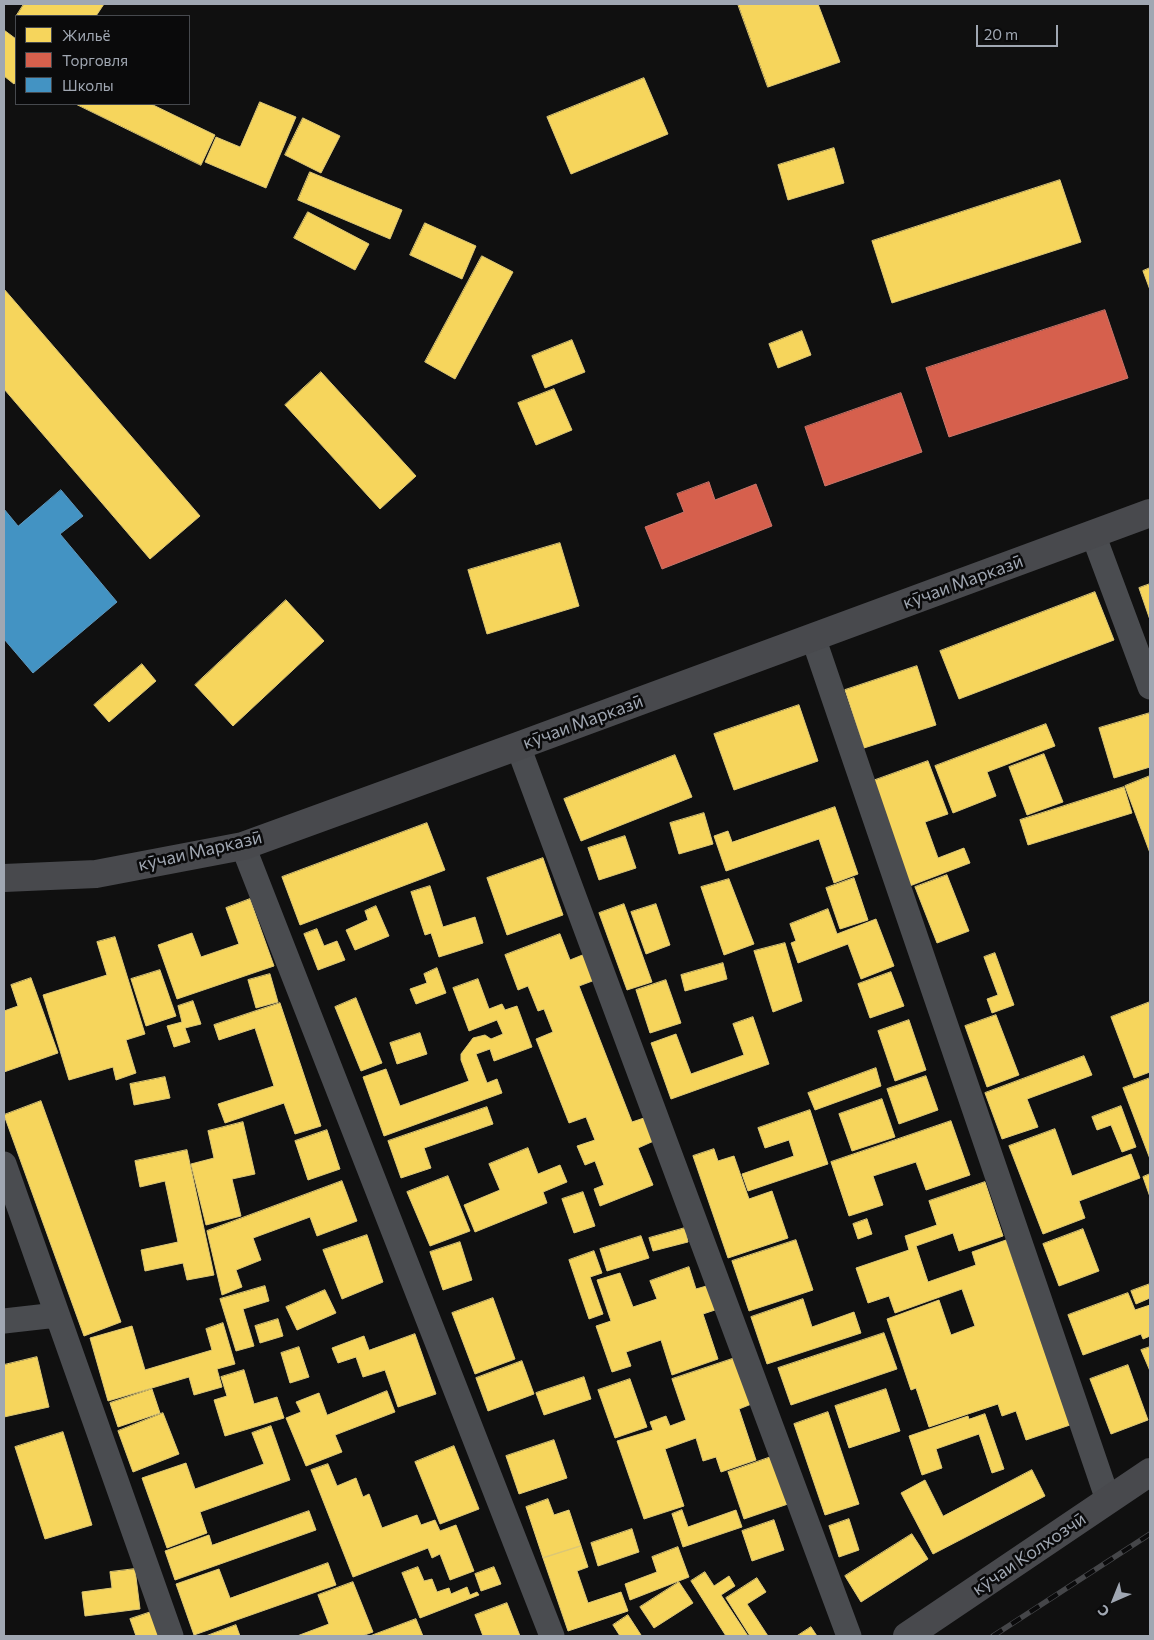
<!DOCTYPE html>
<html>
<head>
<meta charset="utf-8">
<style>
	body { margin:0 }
	#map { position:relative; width:1154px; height:1640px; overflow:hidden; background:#101010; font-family:Commissioner,sans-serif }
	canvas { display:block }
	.frame { position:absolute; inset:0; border:5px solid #a0a7b2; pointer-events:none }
	.legend { position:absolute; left:15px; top:15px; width:175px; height:90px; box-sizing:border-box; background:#0a0a0b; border:1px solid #46494e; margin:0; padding:6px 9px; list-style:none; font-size:15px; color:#a0a7b2 }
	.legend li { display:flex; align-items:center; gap:10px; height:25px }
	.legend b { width:25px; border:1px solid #46494e }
	.north { position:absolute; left:1089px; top:1575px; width:50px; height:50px; -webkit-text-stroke:4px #0a0a0b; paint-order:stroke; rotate:224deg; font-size:14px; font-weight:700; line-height:20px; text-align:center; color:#a0a7b2 }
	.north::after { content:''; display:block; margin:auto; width:18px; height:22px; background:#a0a7b2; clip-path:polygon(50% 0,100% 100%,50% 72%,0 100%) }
	.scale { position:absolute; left:976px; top:25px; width:82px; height:22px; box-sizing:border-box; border:2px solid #a0a7b2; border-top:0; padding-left:6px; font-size:15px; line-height:18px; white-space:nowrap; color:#a0a7b2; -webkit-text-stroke:4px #0a0a0b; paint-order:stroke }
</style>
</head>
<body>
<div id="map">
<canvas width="1154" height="1640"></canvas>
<div class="frame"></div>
<ul class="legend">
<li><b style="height:14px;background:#f6d55c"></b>Жильё</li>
<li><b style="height:14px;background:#d6604d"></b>Торговля</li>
<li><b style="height:14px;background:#4393c3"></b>Школы</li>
</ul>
<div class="north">С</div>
<div class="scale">20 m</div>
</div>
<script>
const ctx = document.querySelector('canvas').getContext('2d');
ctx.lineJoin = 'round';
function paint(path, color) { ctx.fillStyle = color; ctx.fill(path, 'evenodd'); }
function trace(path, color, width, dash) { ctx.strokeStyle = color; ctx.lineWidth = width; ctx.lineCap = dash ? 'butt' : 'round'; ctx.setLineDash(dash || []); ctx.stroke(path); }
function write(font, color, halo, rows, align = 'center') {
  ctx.font = font + ' Commissioner,sans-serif'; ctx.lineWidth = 5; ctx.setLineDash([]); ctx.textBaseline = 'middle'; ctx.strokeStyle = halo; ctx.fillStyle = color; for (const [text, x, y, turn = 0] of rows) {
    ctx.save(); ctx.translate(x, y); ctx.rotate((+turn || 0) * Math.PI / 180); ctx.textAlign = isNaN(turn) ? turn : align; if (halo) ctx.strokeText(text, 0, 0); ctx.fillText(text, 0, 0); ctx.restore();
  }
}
const homes = new Path2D(`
	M24 4H104L96 16H20L17 15Z
	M738 4H818L840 62 768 87Z
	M4 30 16 39V81L14 84 4 76Z
	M644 78 668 134 571 174 547 117Z
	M260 102 296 117 266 188 205 162 216 137 240 147Z
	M76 104H151L215 135 201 165Z
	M303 118 340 136 321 173 285 155Z
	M834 148 844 183 788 200 778 165Z
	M310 172 402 210 390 239 298 200Z
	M1060 180 1081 242 892 303 872 241Z
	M308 212 369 244 355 270 294 238Z
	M425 223 476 246 462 279 410 255Z
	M482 256 513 272 455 379 425 362Z
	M1150 268V290L1143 271Z
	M4 289 200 516 150 559 4 389Z
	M802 331 811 355 778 368 769 344Z
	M572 340 585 372 545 388 532 356Z
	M321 372 416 476 380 509 285 405Z
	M554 389 572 430 536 445 518 403Z
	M560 543 579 606 487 634 468 570Z
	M1150 584V620L1139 588Z
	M1095 592 1114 640 959 699 940 651Z
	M286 600 324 641 233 726 195 685Z
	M142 664 156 681 109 722 94 705Z
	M917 666 936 725 864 748 845 690Z
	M799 705 818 761 734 790 714 734Z
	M1150 713V767L1114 778 1099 728Z
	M1046 724 1055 746 987 772 996 796 953 813 935 766Z
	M1044 754 1063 802 1027 815 1009 767Z
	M675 755 692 797 581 841 564 799Z
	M928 761 948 814 925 822 938 858 964 848 970 863 907 887 867 783Z
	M1150 776V853L1125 786Z
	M1124 787 1132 813 1028 845 1020 820Z
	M835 807 858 874 834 883 819 839 726 871 714 836 728 831 732 842Z
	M704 813 713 844 679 854 670 823Z
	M427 823 445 870 300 925 282 877Z
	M625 836 636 868 599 880 588 848Z
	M543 858 563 915 507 935 487 878Z
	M947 875 969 931 937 943 915 887Z
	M854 878 868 920 840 929 826 888Z
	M729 879 754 944 724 955 701 887Z
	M430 886 443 927 475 917 483 943 439 957 431 933 425 935 411 892Z
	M250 899 274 966 177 999 158 945 192 933 201 957 239 944 226 908Z
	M624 904 652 982 627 990 599 913Z
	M656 904 670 945 646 954 631 912Z
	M376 906 389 936 355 950 346 930 368 920 365 911Z
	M828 909 837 934 876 919 894 966 861 979 848 944 798 963 791 943 796 941 790 924Z
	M317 929 324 946 337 941 345 960 318 970 304 934Z
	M560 934 570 960 585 954 595 980 579 986 632 1122 647 1117 656 1140 638 1148 653 1185 600 1206 594 1189 604 1185 595 1161 585 1165 577 1146 595 1140 586 1117 569 1123 536 1039 553 1032 544 1009 538 1011 528 986 518 990 505 955Z
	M115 937 145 1034 126 1040 136 1073 116 1080 113 1067 69 1080 43 995 107 975 97 942Z
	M785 943 802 1001 773 1012 754 951Z
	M995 953 1014 1005 992 1013 987 999 998 995 984 957Z
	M723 963 727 979 685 991 681 975Z
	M437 968 446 993 416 1004 410 989 427 983 424 974Z
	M160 970 176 1016 146 1026 131 979Z
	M891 972 904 1006 870 1018 858 984Z
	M270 974 278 1002 256 1008 248 980Z
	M31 978 58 1053 4 1072V1011L18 1006 11 985Z
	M478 979 489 1009 502 1004 505 1010 517 1006 532 1047 494 1061 490 1049 476 1054 487 1083 497 1079 502 1093 384 1136 363 1077 386 1069 400 1106 469 1081 461 1060V1054L473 1038 485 1035 491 1039 503 1034 497 1020 469 1031 453 988Z
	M666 980 681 1023 650 1033 636 990Z
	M356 998 382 1063 361 1071 335 1007Z
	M193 1001 201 1024 185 1028 190 1042 174 1047 167 1026 182 1022 178 1006Z
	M1150 1002V1072L1134 1078 1111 1017Z
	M280 1003 321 1126 295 1134 284 1103 225 1123 218 1104 274 1086 255 1028 219 1040 214 1025Z
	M996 1015 1019 1075 987 1087 965 1026Z
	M753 1017 769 1064 671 1099 651 1043 676 1034 691 1074 744 1055 733 1024Z
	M909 1020 926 1070 895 1081 878 1031Z
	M420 1033 427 1054 397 1064 390 1043Z
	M1084 1056 1092 1075 1027 1099 1038 1127 1002 1139 985 1093Z
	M876 1068 881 1086 815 1110 808 1093Z
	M926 1076 938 1110 899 1124 887 1089Z
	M165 1077 170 1098 134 1105 130 1084Z
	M1150 1078V1159L1123 1088Z
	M882 1099 895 1137 852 1151 839 1114Z
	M41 1101 121 1322 84 1336 4 1115Z
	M1121 1106 1136 1147 1122 1152 1111 1125 1097 1130 1092 1117Z
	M487 1107 493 1124 424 1148 431 1168 401 1178 388 1141Z
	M810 1110 828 1164 748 1191 742 1174 794 1156 789 1140 765 1148 758 1128Z
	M951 1121 970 1175 926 1190 916 1162 873 1176 883 1205 849 1216 831 1162Z
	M243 1122 255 1174 232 1179 241 1216 206 1225 191 1164 214 1158 208 1131Z
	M1055 1129 1072 1176 1131 1154 1140 1178 1079 1201 1085 1218 1043 1234 1009 1146Z
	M327 1130 340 1169 308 1180 295 1141Z
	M528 1148 538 1174 560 1165 567 1182 543 1192 547 1203 475 1232 464 1205 500 1190 489 1164Z
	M714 1149 718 1161 734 1156 749 1199 772 1191 788 1238 728 1258 693 1156Z
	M187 1150 214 1275 187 1280 183 1263 145 1271 141 1250 178 1242 165 1181 140 1187 135 1161Z
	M1150 1174V1197L1143 1177Z
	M448 1176 470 1231 430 1246 407 1192Z
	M342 1181 357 1221 317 1236 310 1217 253 1238 261 1260 236 1270 242 1287 222 1295 207 1231Z
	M985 1182 1003 1236 959 1251 953 1233 916 1246 928 1282 976 1265 972 1252 1006 1240 1070 1425 1026 1440 1016 1411 1002 1416 998 1404 929 1427 916 1388 911 1390 887 1319 939 1300 951 1335 975 1326 962 1289 895 1313 889 1296 868 1303 856 1268 909 1250 905 1236 937 1225 929 1201Z
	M583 1192 595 1226 574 1233 562 1199Z
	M867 1219 872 1234 858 1239 853 1224Z
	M685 1228 688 1242 653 1251 649 1238Z
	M1083 1229 1099 1271 1059 1286 1043 1244Z
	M367 1235 383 1282 342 1299 323 1250Z
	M641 1236 649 1258 607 1271 600 1249Z
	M796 1240 813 1290 749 1311 732 1261Z
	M460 1242 472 1280 443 1290 430 1252Z
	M594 1251 602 1273 590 1277 603 1314 589 1319 569 1260Z
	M689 1267 696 1289 710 1285 718 1309 703 1314 718 1359 672 1375 661 1340 626 1352 631 1366 612 1372 596 1326 611 1321 597 1280 620 1273 633 1307 657 1299 650 1281Z
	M1150 1284V1298L1136 1304 1131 1291Z
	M265 1286 269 1301 243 1309 254 1346 236 1351 220 1299Z
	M325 1290 336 1313 297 1330 286 1307Z
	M1128 1293 1135 1310 1150 1305V1336L1143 1339 1141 1334 1083 1355 1068 1315Z
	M493 1298 515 1359 475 1374 452 1313Z
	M803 1299 812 1327 854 1312 861 1333 767 1364 751 1317Z
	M278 1319 283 1336 260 1343 255 1326Z
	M223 1323 235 1364 217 1369 222 1387 194 1395 189 1377 108 1401 90 1338 132 1326 145 1370 212 1350 206 1329Z
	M884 1333 897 1369 791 1405 778 1368Z
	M415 1334 436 1394 398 1407 385 1370 363 1377 356 1357 338 1363 332 1348 364 1336 369 1350Z
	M299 1347 309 1377 290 1383 281 1353Z
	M1150 1347V1371L1141 1350Z
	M37 1357 49 1407 4 1417V1365Z
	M738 1357 754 1403 739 1409 756 1460 721 1472 716 1457 703 1461 696 1438 665 1449 684 1506 644 1519 617 1441 653 1430 650 1422 666 1416 670 1426 686 1420 672 1379Z
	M522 1361 534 1394 488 1411 476 1378Z
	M1128 1365 1148 1420 1111 1434 1090 1379Z
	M244 1370 254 1404 277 1397 284 1418 225 1436 214 1400 227 1396 221 1377Z
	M584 1377 591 1399 544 1415 536 1393Z
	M630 1379 647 1427 615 1438 598 1390Z
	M152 1389 160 1413 118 1427 110 1403Z
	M886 1389 900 1431 849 1448 835 1406Z
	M387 1391 395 1412 335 1435 342 1452 306 1466 286 1418 301 1412 296 1402 319 1393 327 1415Z
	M828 1412 859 1504 825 1515 794 1424Z
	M163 1413 179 1454 133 1472 118 1431Z
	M985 1414 1004 1469 992 1473 979 1434 936 1449 942 1468 922 1475 909 1436 968 1416 969 1419Z
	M271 1426 290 1480 200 1512 207 1533 167 1548 142 1478 186 1463 195 1489 264 1464 252 1433Z
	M63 1432 92 1525 45 1539 15 1447Z
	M554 1440 567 1478 519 1494 506 1456Z
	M454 1446 479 1509 440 1524 415 1462Z
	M771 1457 788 1504 744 1519 728 1472Z
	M328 1464 337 1486 356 1478 363 1497 369 1494 382 1528 417 1515 421 1525 435 1520 440 1531 456 1525 474 1571 450 1580 440 1554 432 1558 428 1548 353 1577 311 1470Z
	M1032 1470 1045 1496 933 1554 901 1493 925 1480 943 1516Z
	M548 1499 554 1515 569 1510 581 1546 543 1558 526 1507Z
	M682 1510 688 1527 736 1510 742 1527 683 1547 672 1514Z
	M309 1511 316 1530 175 1580 165 1551 209 1535 212 1545Z
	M849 1519 859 1550 839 1557 829 1526Z
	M774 1520 784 1550 752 1561 742 1531Z
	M632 1529 639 1552 598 1566 591 1543Z
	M912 1534 928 1559 861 1602 845 1576Z
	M581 1546 588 1567 577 1571 588 1603 621 1592 628 1611 568 1631 543 1558Z
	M678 1547 689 1577 630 1600 625 1584 657 1572 652 1557Z
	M328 1563 336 1585 194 1635 176 1584 219 1569 230 1598Z
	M418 1567 424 1581 432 1579 437 1592 449 1588 451 1594 467 1587 470 1595 477 1592 479 1595 420 1618 402 1573Z
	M494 1567 501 1584 481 1591 475 1574Z
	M135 1569 140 1609 85 1616 82 1592 112 1588 110 1572Z
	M705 1572 714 1586 729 1576 735 1586 721 1595 748 1636H726L691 1581Z
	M757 1578 766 1592 747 1604 768 1636H750L726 1598Z
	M353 1582 373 1632 362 1636H297L329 1624 318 1595Z
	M679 1582 693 1603 654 1628 640 1607Z
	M507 1603 520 1636H483L475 1615Z
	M151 1612 159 1636H136L130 1619Z
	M628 1615 641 1635 639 1636H620L613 1625Z
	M416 1619 423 1636H370Z
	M236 1625 240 1636H206Z
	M811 1627 817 1636H797Z`);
paint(homes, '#f6d55c');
trace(homes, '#dcc776', 1);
const shops = new Path2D(`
	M1105 310 1128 378 949 437 926 368Z
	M901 393 922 452 825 486 805 427Z
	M709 482 715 500 756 484 772 526 662 569 645 527 684 512 677 494Z`);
paint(shops, '#d6604d');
trace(shops, '#c6756b', 1);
const schools = new Path2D(`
	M61 490 83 516 60 534 117 602 33 673 4 639V509L18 526Z`);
paint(schools, '#4393c3');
trace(schools, '#5f99be', 1);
trace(new Path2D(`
	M1093 534 1150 687
	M813 637 1108 1500
	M518 746 849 1636
	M243 846 552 1636
	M4 1164 171 1636
	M4 1321 57 1315`), '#4a4c50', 25);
trace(new Path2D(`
	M4 878 96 874 243 846 518 746 1150 513
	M907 1636 1150 1472`), '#48494d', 28);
const rail = new Path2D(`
	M993 1636 1150 1534`);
trace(rail, '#454649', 5.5);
trace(rail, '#0a0a0b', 4, [11]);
write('18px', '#a0a7b2', '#0a0a0b', [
	["кӯчаи Марказӣ",963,582,-20],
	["кӯчаи Марказӣ",583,722,-20],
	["кӯчаи Марказӣ",200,851,-13],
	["кӯчаи Колхозчӣ",1029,1554,-34]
]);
</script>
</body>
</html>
